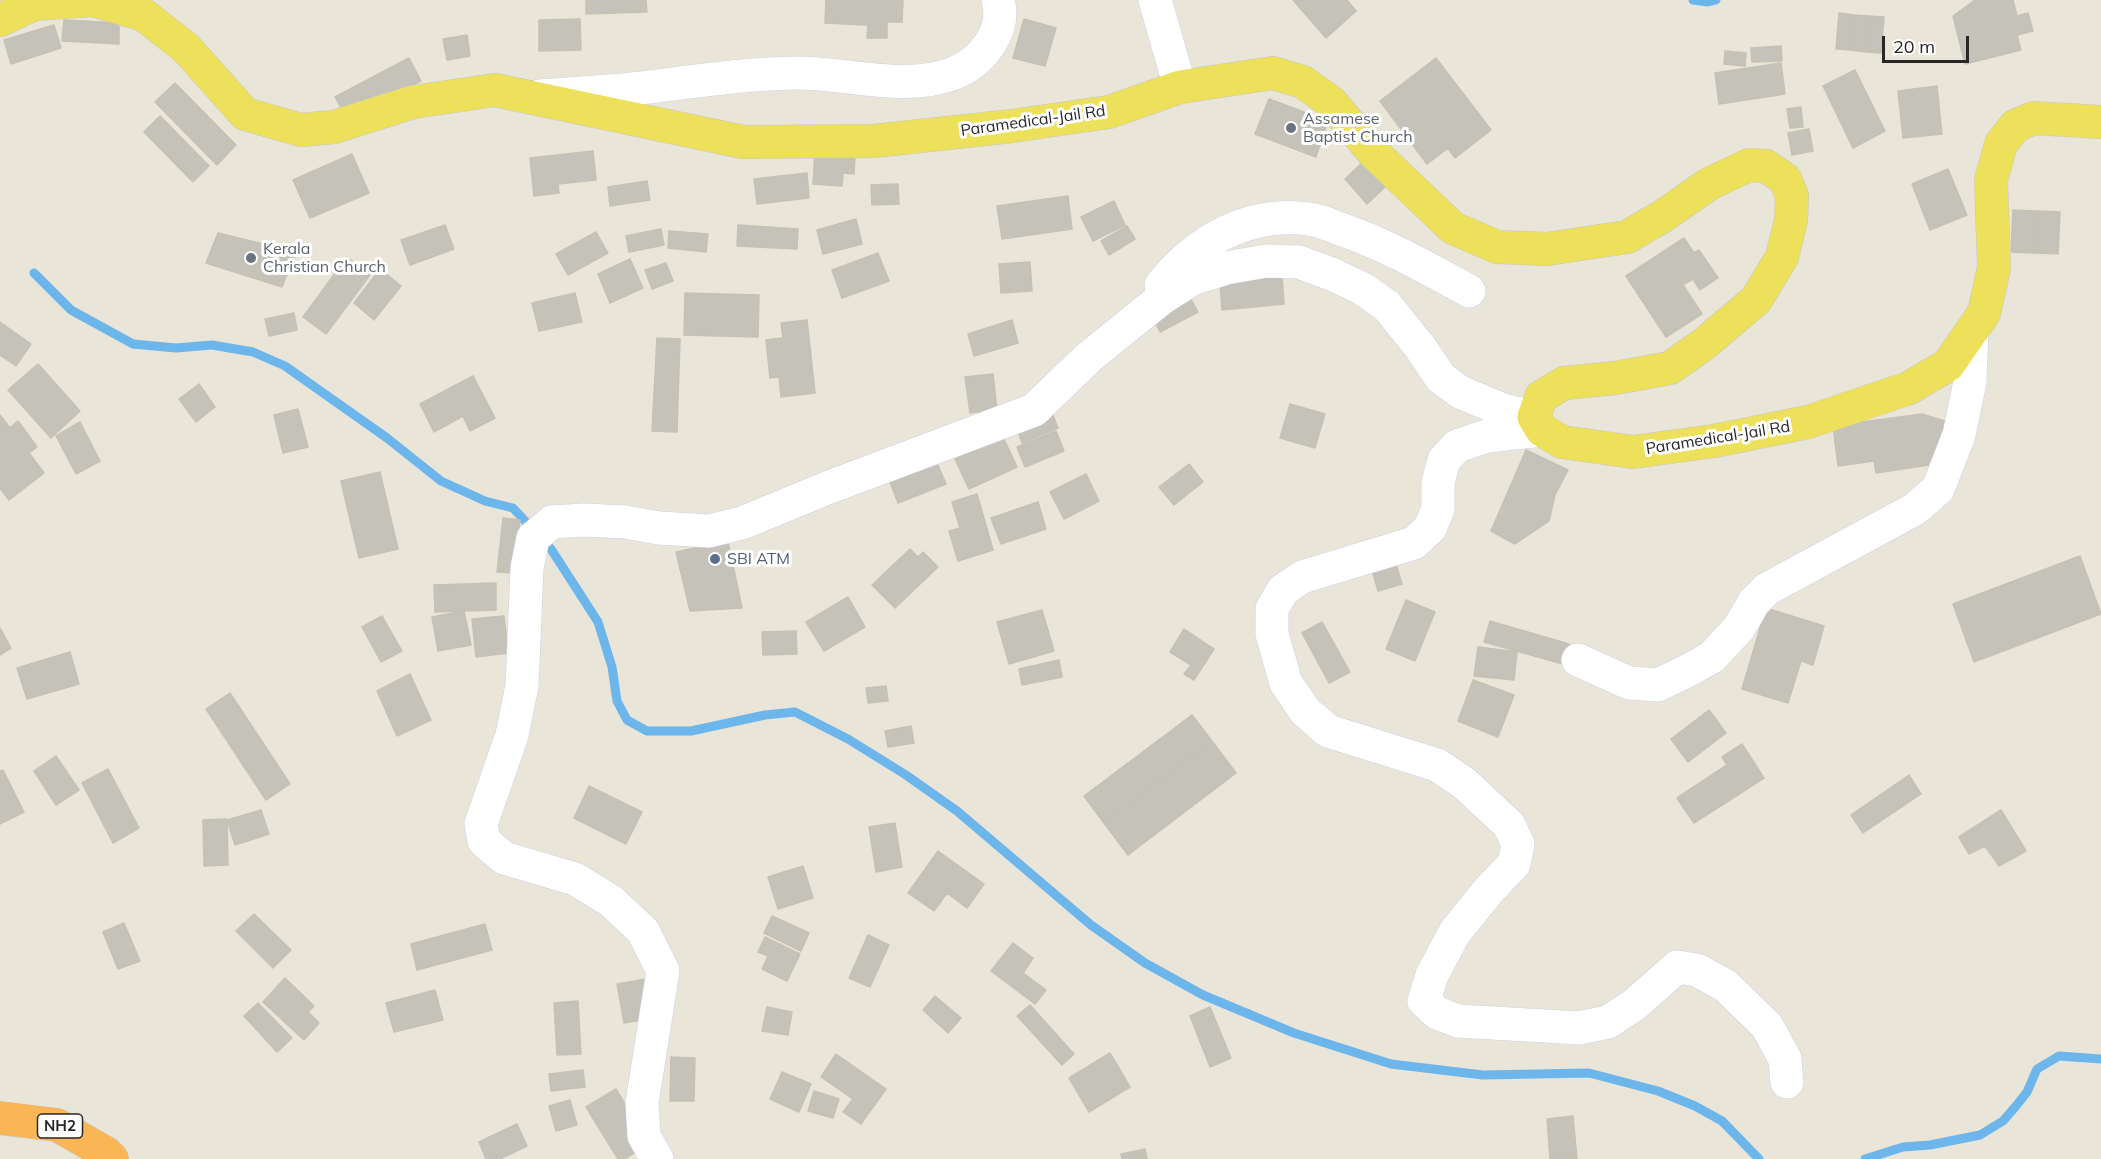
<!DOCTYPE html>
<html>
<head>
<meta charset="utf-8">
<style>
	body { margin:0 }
	#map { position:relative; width:2101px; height:1159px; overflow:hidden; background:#eae5d9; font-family:Mulish,sans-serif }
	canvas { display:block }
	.scale { position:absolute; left:1882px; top:36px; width:87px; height:27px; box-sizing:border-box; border:3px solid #272727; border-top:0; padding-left:8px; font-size:18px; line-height:21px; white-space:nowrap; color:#272727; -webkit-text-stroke:4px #fff; paint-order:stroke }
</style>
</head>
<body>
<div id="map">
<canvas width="2101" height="1159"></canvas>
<div class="scale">20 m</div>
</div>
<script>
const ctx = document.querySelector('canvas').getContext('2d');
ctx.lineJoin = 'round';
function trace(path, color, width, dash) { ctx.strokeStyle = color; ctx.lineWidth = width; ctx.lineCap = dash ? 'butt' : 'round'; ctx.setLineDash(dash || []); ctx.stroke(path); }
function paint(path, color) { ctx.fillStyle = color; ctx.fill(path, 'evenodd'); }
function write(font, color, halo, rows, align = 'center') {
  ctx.font = font + ' Mulish,sans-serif'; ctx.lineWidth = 6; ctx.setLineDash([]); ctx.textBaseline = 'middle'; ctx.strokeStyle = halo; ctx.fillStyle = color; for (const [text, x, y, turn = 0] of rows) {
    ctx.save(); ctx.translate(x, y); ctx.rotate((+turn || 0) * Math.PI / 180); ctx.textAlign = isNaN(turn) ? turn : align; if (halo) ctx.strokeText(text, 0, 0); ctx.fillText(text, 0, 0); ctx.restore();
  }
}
trace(new Path2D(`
	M1693 0 1708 2 1716 0
	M34 273 71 310 133 344 176 348 212 345 253 352 285 366 387 438 441 481 485 501 513 508 551 549 598 622 612 667 617 701 627 720 647 731H691L765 715 795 712 848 739 906 775 957 811 1091 925 1145 963 1203 995 1294 1033 1391 1064 1483 1075 1589 1073 1658 1091 1695 1106 1722 1121 1759 1159
	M1865 1159 1903 1147 1930 1145 1980 1135 2003 1121 2016 1106 2027 1092 2037 1069 2059 1056 2101 1059`), '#6db6eb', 9);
const building = new Path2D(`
	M586 0H646L647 12 586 14Z
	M826 0H903L902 22H887V38H867L868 25 825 23Z
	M1293 0H1347L1356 11 1326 38Z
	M1975 0H2013L2017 16 2028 13 2033 31 2017 35 2021 50 1965 64 1953 16Z
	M1839 13 1854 15 1851 50 1836 49Z
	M1854 15 1869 16 1866 52 1851 50Z
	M1869 16 1884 17 1881 53 1866 52Z
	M580 19 581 50 539 51V20Z
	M1024 19 1056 28 1045 66 1013 58Z
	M64 20 119 23V44L62 41Z
	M54 25 61 48 11 64 4 40Z
	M467 35 470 56 447 60 443 39Z
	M1781 46 1782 61 1752 62 1751 48Z
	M1725 51 1746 53 1745 66 1724 64Z
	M409 58 421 81 348 120 335 97Z
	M1436 58 1491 130 1455 158 1448 148 1427 164 1380 101Z
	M1781 63 1785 94 1719 104 1715 73Z
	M1855 70 1885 131 1853 148 1823 86Z
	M175 83 236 145 217 165 155 102Z
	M1937 86 1942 134 1903 138 1898 91Z
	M1269 99 1328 121 1316 157 1255 134Z
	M1801 107 1803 127 1790 128 1787 109Z
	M160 116 209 166 193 182 144 132Z
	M1809 129 1813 151 1792 155 1788 133Z
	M593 151 596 180 558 184 559 193 534 196 530 158Z
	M815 152 855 154 854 174 843 173 842 186 813 184Z
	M352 154 369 193 310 218 293 180Z
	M1364 161 1386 186 1367 204 1345 179Z
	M1948 169 1967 215 1930 230 1912 184Z
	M807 173 809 198 757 204 754 179Z
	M647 181 650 200 610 206 608 187Z
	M898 184 899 204 872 205 871 185Z
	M1068 196 1072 229 1002 239 997 206Z
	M1114 201 1125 225 1093 241 1081 217Z
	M2013 210 2037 211 2035 253 2011 252Z
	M2037 211 2060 212 2058 254 2035 253Z
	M856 219 862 244 823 254 817 230Z
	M445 225 454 249 410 265 401 240Z
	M738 225 798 229 797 249 737 246Z
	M1127 226 1135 239 1109 255 1101 241Z
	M661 229 664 245 629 252 626 236Z
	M669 231 708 234 706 252 668 248Z
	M596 232 608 253 568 275 556 254Z
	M218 233 296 252 282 287 206 263Z
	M1684 238 1694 253 1699 250 1718 278 1700 290 1693 279 1683 285 1702 314 1666 337 1626 276Z
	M878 253 889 281 842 298 832 270Z
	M347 257 370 275 326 334 303 317Z
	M630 259 643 288 610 303 598 274Z
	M1030 262 1032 291 1001 293 999 264Z
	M666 263 673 281 652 289 645 270Z
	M380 269 401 286 374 320 354 303Z
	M1282 276 1284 304 1222 310 1220 282Z
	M575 293 582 322 539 331 532 303Z
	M685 293 759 295 758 337 684 335Z
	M1188 294 1198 312 1160 332 1151 314Z
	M294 313 297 330 269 336 265 319Z
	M807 320 815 393 781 397 779 377 770 378 766 340 783 338 781 323Z
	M1012 320 1018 343 974 356 968 334Z
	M0 322 31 344 16 366 0 355Z
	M657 338 680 339 677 432 652 431Z
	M38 364 80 411 51 438 8 390Z
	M993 374 997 409 970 413 965 377Z
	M473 376 495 418 470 431 463 416 434 432 420 404Z
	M199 384 215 407 196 422 179 399Z
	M1290 404 1325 414 1315 448 1280 438Z
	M298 409 308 447 283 453 274 415Z
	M1052 413 1058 428 1022 443 1017 428Z
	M1922 414 1948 422 1929 465 1876 473 1874 461 1838 466 1833 426Z
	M0 415 10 428 18 421 37 447 29 453 44 473 9 500 0 488Z
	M80 422 100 461 76 474 56 436Z
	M1056 431 1064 451 1025 467 1017 447Z
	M1003 437 1017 467 969 489 955 459Z
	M1526 450 1568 470 1555 495 1549 521 1515 544 1491 531Z
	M937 463 946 484 898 503 890 482Z
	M1189 464 1203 482 1174 505 1159 487Z
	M380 472 398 549 359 558 341 481Z
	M1086 474 1099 501 1064 519 1050 492Z
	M977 494 993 550 958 561 949 531 960 528 952 502Z
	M1038 502 1046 529 1001 544 991 518Z
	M503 518 520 520 514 573 497 572Z
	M728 541 742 608 690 611 676 552Z
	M910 549 918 557 923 552 938 567 895 608 872 585Z
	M2080 556 2101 614 1974 662 1953 604Z
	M1396 564 1402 584 1378 591 1372 570Z
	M496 583V610L435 612 434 585Z
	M848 597 865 627 824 651 806 622Z
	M1406 600 1435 612 1415 661 1386 649Z
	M1766 608 1824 626 1813 665 1801 661 1788 703 1742 689Z
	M1042 610 1054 651 1009 664 997 622Z
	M464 611 471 645 438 651 432 617Z
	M382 616 402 651 381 662 362 627Z
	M504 616 508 653 476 657 472 619Z
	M1490 621 1569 644 1563 664 1484 642Z
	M1322 622 1350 672 1329 683 1302 633Z
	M0 628 11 648 0 655Z
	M1184 629 1214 649 1194 680 1184 674 1191 665 1170 652Z
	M796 631 797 654 763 655 762 632Z
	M1478 647 1517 652 1514 680 1474 676Z
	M70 652 79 684 27 699 17 668Z
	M1059 660 1062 677 1022 685 1019 669Z
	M410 674 431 720 397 736 377 691Z
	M1473 680 1514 695 1498 737 1458 721Z
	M886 686 888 701 868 703 866 688Z
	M230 693 290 784 266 800 206 709Z
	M1709 710 1726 733 1688 762 1671 739Z
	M1192 715 1212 741 1104 823 1084 796Z
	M911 726 914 743 888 747 885 731Z
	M1212 741 1236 773 1128 855 1104 823Z
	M1742 744 1764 778 1694 823 1677 798 1727 765 1722 757Z
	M56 756 79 790 56 805 34 771Z
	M108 769 139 828 113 843 82 783Z
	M3 770 24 812 0 824V771Z
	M1909 775 1921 794 1863 833 1851 815Z
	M589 786 642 812 626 844 574 818Z
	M261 810 269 834 235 845 227 820Z
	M2001 810 2026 851 1999 866 1985 846 1969 854 1959 837Z
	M227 819 228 865 204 866 203 820Z
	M895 823 902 867 876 872 869 827Z
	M938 851 984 884 967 908 947 893 934 911 908 893Z
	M803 866 813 898 778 909 768 877Z
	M254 914 291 950 273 968 236 931Z
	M772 916 809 933 801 951 764 933Z
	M124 923 140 961 118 969 103 932Z
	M485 924 492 950 417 970 411 944Z
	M868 935 889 945 870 987 849 978Z
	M765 937 800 954 787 981 762 969 768 956 758 952Z
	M1013 943 1033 958 1023 973 1046 990 1035 1004 991 971Z
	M285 978 314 1006 308 1012 319 1023 304 1040 263 1002Z
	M646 979 652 1018 624 1023 617 984Z
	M435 990 443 1020 394 1032 386 1003Z
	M935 996 961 1018 948 1033 923 1010Z
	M578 1001 581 1054 557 1055 554 1003Z
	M258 1003 292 1038 277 1052 244 1016Z
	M1030 1005 1074 1054 1062 1065 1017 1016Z
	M767 1007 792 1012 788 1035 762 1031Z
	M1210 1007 1231 1058 1210 1067 1190 1016Z
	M1110 1053 1130 1087 1089 1112 1069 1078Z
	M836 1054 886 1089 861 1124 843 1112 853 1099 821 1077Z
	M671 1057 695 1058 694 1101H670Z
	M583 1070 585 1087 551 1091 549 1074Z
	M782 1072 811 1084 799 1112 770 1099Z
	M616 1089 630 1113 636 1152 624 1159H618L586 1107Z
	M814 1091 839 1099 833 1118 808 1111Z
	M570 1100 577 1125 556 1131 549 1106Z
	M1573 1116 1577 1159H1550L1547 1119Z
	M517 1124 527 1146 500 1159H486L479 1142Z
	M1145 1149 1147 1159H1122L1121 1154Z`);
paint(building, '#c5c2b9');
trace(building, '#c5c1b3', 1.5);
const minor = new Path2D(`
	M1155 0 1180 87
	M540 96C567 94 595 92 622 90 679 84 736 74 794 73 844 72 903 92 952 74 981 63 1007 32 998 0
	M1161 285C1199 239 1249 211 1309 219 1320 220 1330 225 1340 229 1385 244 1427 268 1469 291
	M1542 430 1487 436 1457 446 1444 460 1438 483V509L1430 528 1414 543 1302 577 1283 590 1272 609V634L1286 683 1305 711 1328 731 1437 765 1464 783 1509 825 1518 844 1514 864 1489 890 1455 932 1432 975 1424 1001 1437 1013 1458 1021 1579 1028 1608 1022 1634 1005 1677 967 1697 970 1726 986 1767 1026 1785 1059 1787 1082
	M1578 660 1629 683 1658 685 1689 670 1712 657 1739 628 1754 602 1767 589 1915 509 1938 489 1959 435 1970 382 1972 331
	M657 1159 644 1136 642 1103 663 971 643 931 611 901 575 879 504 858 484 841 481 824 512 735 522 686 527 568 533 538 552 522 584 520 625 522 659 528 709 531 742 523 827 488 1034 410 1088 358 1162 298 1192 279 1226 268 1266 261 1299 262 1334 275 1363 289 1387 306 1420 347 1441 378 1460 392 1503 410 1534 417`);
const major = new Path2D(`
	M0 20 34 4 93 0 144 15 186 48 245 114 301 130 334 127 413 102 495 90 743 142 874 141 1012 126 1109 112 1180 87 1273 73 1303 82 1331 102 1373 152 1453 228 1497 247 1547 249 1627 237 1663 216 1709 184 1749 165 1766 166 1785 179 1792 196 1791 220 1782 257 1756 300 1704 344 1670 368 1615 378 1564 383 1541 397 1534 417 1542 430 1562 442 1633 452 1714 441 1808 422 1909 388 1948 365 1984 313 1994 268 1991 180 2001 144 2015 126 2034 118 2101 122`);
const highway = new Path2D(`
	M0 1118 57 1125 106 1153 112 1159`);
trace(minor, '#cecfe0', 34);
trace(major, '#c7c7c7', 34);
trace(highway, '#c7c7c7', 34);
trace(minor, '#fff', 33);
trace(major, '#ede15b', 33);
trace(highway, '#fab554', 33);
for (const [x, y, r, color] of [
	[1291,128,6,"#6b7280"],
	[251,258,6,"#6b7280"],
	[715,559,6,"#5c6f8a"]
]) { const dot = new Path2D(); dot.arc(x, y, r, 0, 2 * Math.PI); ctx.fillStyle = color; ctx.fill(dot); trace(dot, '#fff', 2); }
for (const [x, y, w] of [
	[60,1126,45]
]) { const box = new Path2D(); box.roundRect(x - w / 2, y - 12, w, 24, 4.5); ctx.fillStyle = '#fff'; ctx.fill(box); trace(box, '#272727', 1.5); }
write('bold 15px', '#272727', null, [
	["NH2",60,1126]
]);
write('16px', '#5b616d', '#fff', [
	["Assamese",1303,119],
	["Baptist Church",1303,137],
	["Kerala",263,249],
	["Christian Church",263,267]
], 'left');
write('16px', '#272727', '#fff', [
	["Paramedical-Jail Rd",1033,121,-8],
	["Paramedical-Jail Rd",1718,438,-9]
]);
write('16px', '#4e5e75', '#fff', [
	["SBI ATM",727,559]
], 'left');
</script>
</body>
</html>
